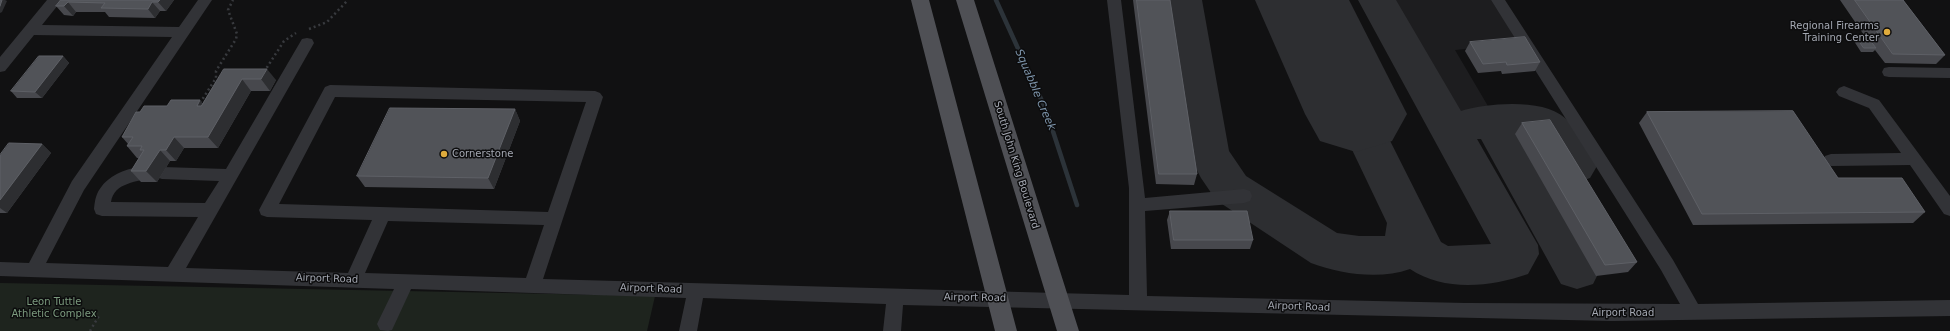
<!DOCTYPE html>
<html>
<head>
<meta charset="utf-8">
<style>
	body { margin:0 }
	canvas { display:block; background:#111112 }
</style>
</head>
<body>
<canvas width="1950" height="331"></canvas>
<script>
const ctx = document.querySelector('canvas').getContext('2d');
ctx.lineJoin = 'round';
function paint(path, color) { ctx.fillStyle = color; ctx.fill(path, 'evenodd'); }
function trace(path, color, width, dash) { ctx.strokeStyle = color; ctx.lineWidth = width; ctx.lineCap = dash ? 'butt' : 'round'; ctx.setLineDash(dash || []); ctx.stroke(path); }
function write(font, color, halo, rows, align = 'center') {
  ctx.font = font + ' "DejaVu Sans",sans-serif'; ctx.lineWidth = 3; ctx.setLineDash([]); ctx.textBaseline = 'middle'; ctx.strokeStyle = halo; ctx.fillStyle = color; for (const [text, x, y, turn = 0] of rows) {
    ctx.save(); ctx.translate(x, y); ctx.rotate((+turn || 0) * Math.PI / 180); ctx.textAlign = isNaN(turn) ? turn : align; if (halo) ctx.strokeText(text, 0, 0); ctx.fillText(text, 0, 0); ctx.restore();
  }
}
paint(new Path2D(`
	M1372 0H1491L1519 43 1455 50 1502 130 1447 137Z`), '#1d1d1f');
paint(new Path2D(`
	M0 283 655 296 647 331H0Z`), '#1e241e');
trace(new Path2D(`
	M996 0 1046 110 1077 205`), '#2c3339', 4.5);
paint(new Path2D(`
	M1164 0H1202L1229 151 1246 176 1337 233 1359 236H1385L1387 223 1335 114 1341 103 1356 99 1371 103 1441 242 1448 246 1491 244 1358 0H1396L1461 111C1487 103 1543 98 1565 118 1578 130 1588 150 1597 166L1590 178C1586 179 1580 183 1575 183 1547 183 1550 135 1521 136L1600 270 1593 284 1577 289 1561 284 1481 139H1477L1538 245 1539 254 1528 274C1491 287 1444 292 1410 269 1379 280 1341 274 1311 263L1216 200 1201 178 1187 151Z`), '#2d2e31');
paint(new Path2D(`
	M1255 0H1349L1407 114 1392 141 1356 152 1320 141 1305 114Z`), '#2d2e31');
trace(new Path2D(`
	M309 29 327 22 348 0
	M264 72 284 41 296 33
	M200 103 216 78V71L236 39 237 34 228 10 233 0
	M90 331 100 314`), '#383a3e', 2.5, [2, 3]);
paint(new Path2D(`
	M47 0H62L42 25 179 27 198 0H212L84 190 46 263 168 267 198 217 102 216 96 214 94 209C95 200 96 193 102 186 112 173 137 163 153 169L154 172 156 169 162 167 226 169 302 39 307 38 312 39 314 43 186 268 348 273 372 220 267 217 261 215 259 210 325 87 330 85 595 91 600 93 603 97 543 279 1129 295V188L1107 0H1121L1145 198 1244 189 1250 191 1252 196 1250 201 1244 203 1145 211 1147 296 1465 303 1680 304 1661 270 1491 0H1505L1673 260 1698 304 1950 300V316L1612 321 903 305 901 331H883L886 304 703 298 697 331H679L686 298 411 289 392 330 388 331 380 330 377 324 394 289 0 276V262L29 263 72 181 172 37 34 35 5 71 0 72V57ZM335 97 586 102 548 212 279 204ZM154 174 156 177 162 179 219 181 205 203 111 202C114 182 138 182 153 177ZM388 221 544 225 526 278 365 273Z
	M1889 67 1950 68V78L1889 77 1884 76 1882 72 1884 68Z
	M1844 86 1879 100 1950 196V216L1944 214 1910 165 1831 166 1825 164 1823 160 1825 156 1831 154 1901 153 1869 108 1839 96 1836 92 1839 88Z`), '#323337');
paint(new Path2D(`
	M911 0H929L1017 331H995Z
	M956 0H974L1079 331H1057Z`), '#4f5055');
paint(new Path2D(`
	M60 0H174L166 11H160L155 18 109 17 105 12H76L73 16 64 15 56 6Z
	M1133 0H1170L1197 174 1194 185 1156 184Z
	M1840 0H1903L1945 55 1936 64 1885 63 1875 50 1873 52H1861L1852 38 1855 35H1864Z
	M1470 42 1540 62 1535 71 1502 74 1501 71 1478 73 1465 51Z
	M63 56 69 63 42 98H17L11 91Z
	M224 69 276 80 270 91H251L218 148H184L176 161H170L157 182H141L131 171 139 158H137L127 146 128 144 122 137 140 112 167 106 203 103Z
	M515 109 520 121 494 189 365 187 357 176Z
	M1647 112 1838 178 1925 212 1913 223 1693 225 1639 123Z
	M1522 123 1637 262 1628 272 1596 276 1515 134Z
	M42 144 51 153 7 213H0V155Z
	M1170 211 1253 240 1250 249H1171L1167 220Z`), '#47484d');
paint(new Path2D(`
	M2 0H5L7 1 2 12 0 13V6Z
	M160 0H174L166 11 158 2Z
	M68 2 76 12 73 16 64 6Z
	M152 2 160 11 155 18 148 9Z
	M63 56 69 63 42 98 35 92Z
	M267 69 276 80 270 91 261 79Z
	M242 79 251 91 218 148 208 137Z
	M200 100 210 112 197 106Z
	M515 109 520 121 494 189 488 178Z
	M174 137 184 148 176 161 166 150Z
	M42 144 51 153 7 213 0 208V200Z
	M160 150 170 161 157 182 146 171Z`), '#2d2e31');
const building = new Path2D(`
	M0 0H2L0 6Z
	M61 0H160L158 2H152L148 9 101 8 105 3 68 2 64 6H56Z
	M1137 0H1170L1197 174H1159Z
	M1855 0H1903L1945 55 1893 54Z
	M1855 35H1866L1876 48H1864Z
	M1525 37 1540 62 1507 65 1506 62 1483 64 1470 42Z
	M39 56H63L35 92 11 91Z
	M224 69H267L261 79H242L208 137H174L166 150H160L146 171H131L144 150H140L142 146H127L133 137H122L136 112H140L144 106H167L171 100H200L197 106H201Z
	M390 108 515 109 488 178 357 176Z
	M1793 111 1838 178H1902L1925 212 1702 214 1647 112Z
	M1550 120 1637 262 1605 265 1522 123Z
	M9 143 42 144 0 200V155Z
	M1170 211H1247L1253 240H1174Z`);
paint(building, '#515358');
trace(building, '#5e6066', 1);
for (const [x, y, r, color] of [
	[1887,32,4,"#dfab3c"],
	[444,154,4,"#dfab3c"]
]) { const dot = new Path2D(); dot.arc(x, y, r, 0, 2 * Math.PI); ctx.fillStyle = color; ctx.fill(dot); trace(dot, '#0c0c0d', 1.5); }
write('10px', '#a4a8b2', '#0c0c0d', [
	["Regional Firearms",1879,26],
	["Training Center",1879,38],
	["Cornerstone",452,154,"left"]
], 'right');
write('10px', '#a4a8b2', '#0c0c0d', [
	["South John King Boulevard",1016,165,73],
	["Airport Road",327,279,2],
	["Airport Road",651,289,2],
	["Airport Road",975,298,1],
	["Airport Road",1299,307,2],
	["Airport Road",1623,313]
]);
write('10px', '#7c9b7f', '#0c0c0d', [
	["Leon Tuttle",54,302],
	["Athletic Complex",54,314]
]);
write('italic 11px', '#7d94aa', '#0c0c0d', [
	["Squabble Creek",1035,90,67]
]);
</script>
</body>
</html>
